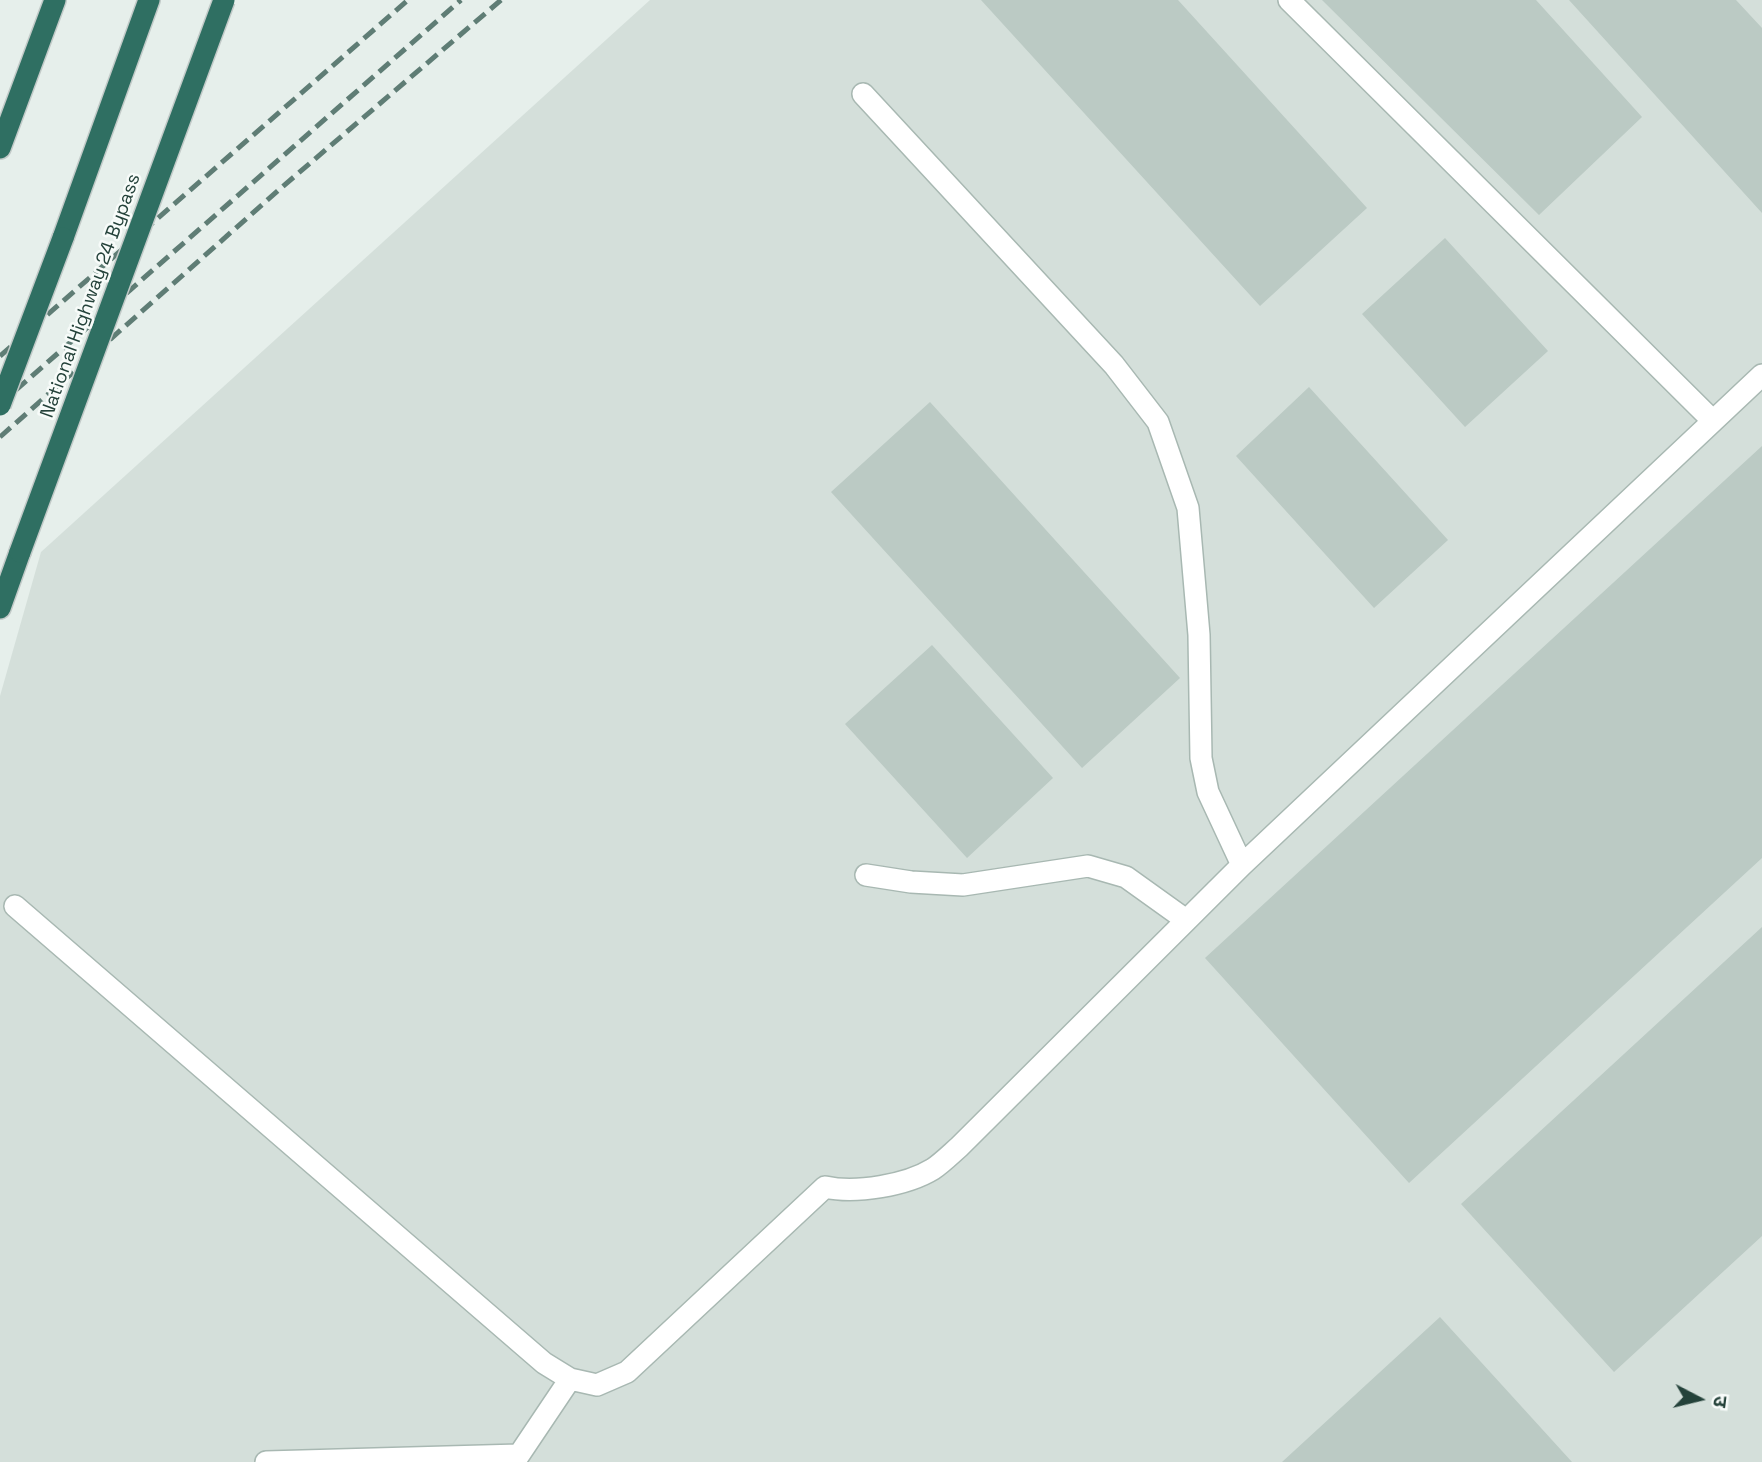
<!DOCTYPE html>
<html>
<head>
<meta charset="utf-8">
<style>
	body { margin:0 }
	#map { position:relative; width:1762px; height:1462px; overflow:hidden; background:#e6efeb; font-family:"Space Grotesk","Noto Sans Devanagari",sans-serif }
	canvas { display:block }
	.north { position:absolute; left:1664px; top:1364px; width:70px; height:70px; -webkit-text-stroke:5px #f7fbf9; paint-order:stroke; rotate:97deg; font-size:19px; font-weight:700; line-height:28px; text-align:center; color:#24423a }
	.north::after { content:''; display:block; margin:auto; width:24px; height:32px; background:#24423a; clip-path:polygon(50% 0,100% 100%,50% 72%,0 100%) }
</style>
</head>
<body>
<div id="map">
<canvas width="1762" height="1462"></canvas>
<div class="north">उ</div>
</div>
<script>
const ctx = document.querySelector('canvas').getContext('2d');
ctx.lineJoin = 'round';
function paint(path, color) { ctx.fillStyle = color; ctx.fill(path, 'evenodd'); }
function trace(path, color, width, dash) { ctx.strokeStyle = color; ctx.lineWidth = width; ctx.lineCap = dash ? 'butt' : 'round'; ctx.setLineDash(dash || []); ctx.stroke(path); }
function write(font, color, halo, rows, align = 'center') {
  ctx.font = font + ' "Space Grotesk",sans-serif'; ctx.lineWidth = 5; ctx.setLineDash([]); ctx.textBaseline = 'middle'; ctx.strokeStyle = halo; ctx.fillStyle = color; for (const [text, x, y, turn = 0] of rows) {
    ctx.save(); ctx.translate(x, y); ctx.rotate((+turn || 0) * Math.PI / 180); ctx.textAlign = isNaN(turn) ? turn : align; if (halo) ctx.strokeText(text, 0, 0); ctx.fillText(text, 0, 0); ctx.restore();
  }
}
paint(new Path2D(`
	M650 0H1762V1462H0V696L41 552Z`), '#d4dfda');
paint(new Path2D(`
	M981 0H1178L1367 208 1260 306Z
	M1322 0H1536L1642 117 1539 215Z
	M1569 0H1736L1762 28V213Z
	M1445 238 1548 351 1465 427 1362 314Z
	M1309 387 1448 540 1374 608 1236 456Z
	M930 402 1180 678 1082 768 831 492Z
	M1762 446V858L1409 1183 1205 958Z
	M932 645 1053 778 967 858 845 724Z
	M1762 927V1236L1614 1372 1461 1204Z
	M1440 1317 1572 1462H1282Z`), '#bbcac4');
const minor = new Path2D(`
	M1289 0 1713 421
	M863 94 1114 365 1158 422 1188 508 1199 635 1201 758 1208 792 1242 865
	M866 875 911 882 963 885 1088 866 1126 877 1186 920
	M15 906 544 1363 570 1379 597 1385 627 1372 825 1187C856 1194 907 1185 933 1169 942 1163 951 1154 959 1147L1242 865 1762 375
	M519 1455 570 1379
	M266 1462 519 1455`);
const highway = new Path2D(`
	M0 148 55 0
	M63 238 149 0
	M0 608 20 552`);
trace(minor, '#a8b8b2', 24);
trace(highway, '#c2cac8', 24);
trace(minor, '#fff', 21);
trace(highway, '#2f6f62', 21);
trace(new Path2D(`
	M0 356 408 0
	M0 404 461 0
	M0 437 281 188 501 0`), '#5f7d75', 5, [14, 7]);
const highwayBridge = new Path2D(`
	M0 405 63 238
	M20 552 224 0`);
trace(highwayBridge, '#c2cac8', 24, []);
trace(highwayBridge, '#2f6f62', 21);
write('19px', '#24423a', '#f7fbf9', [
	["National Highway 24 Bypass",91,296,-70]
]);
</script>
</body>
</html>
